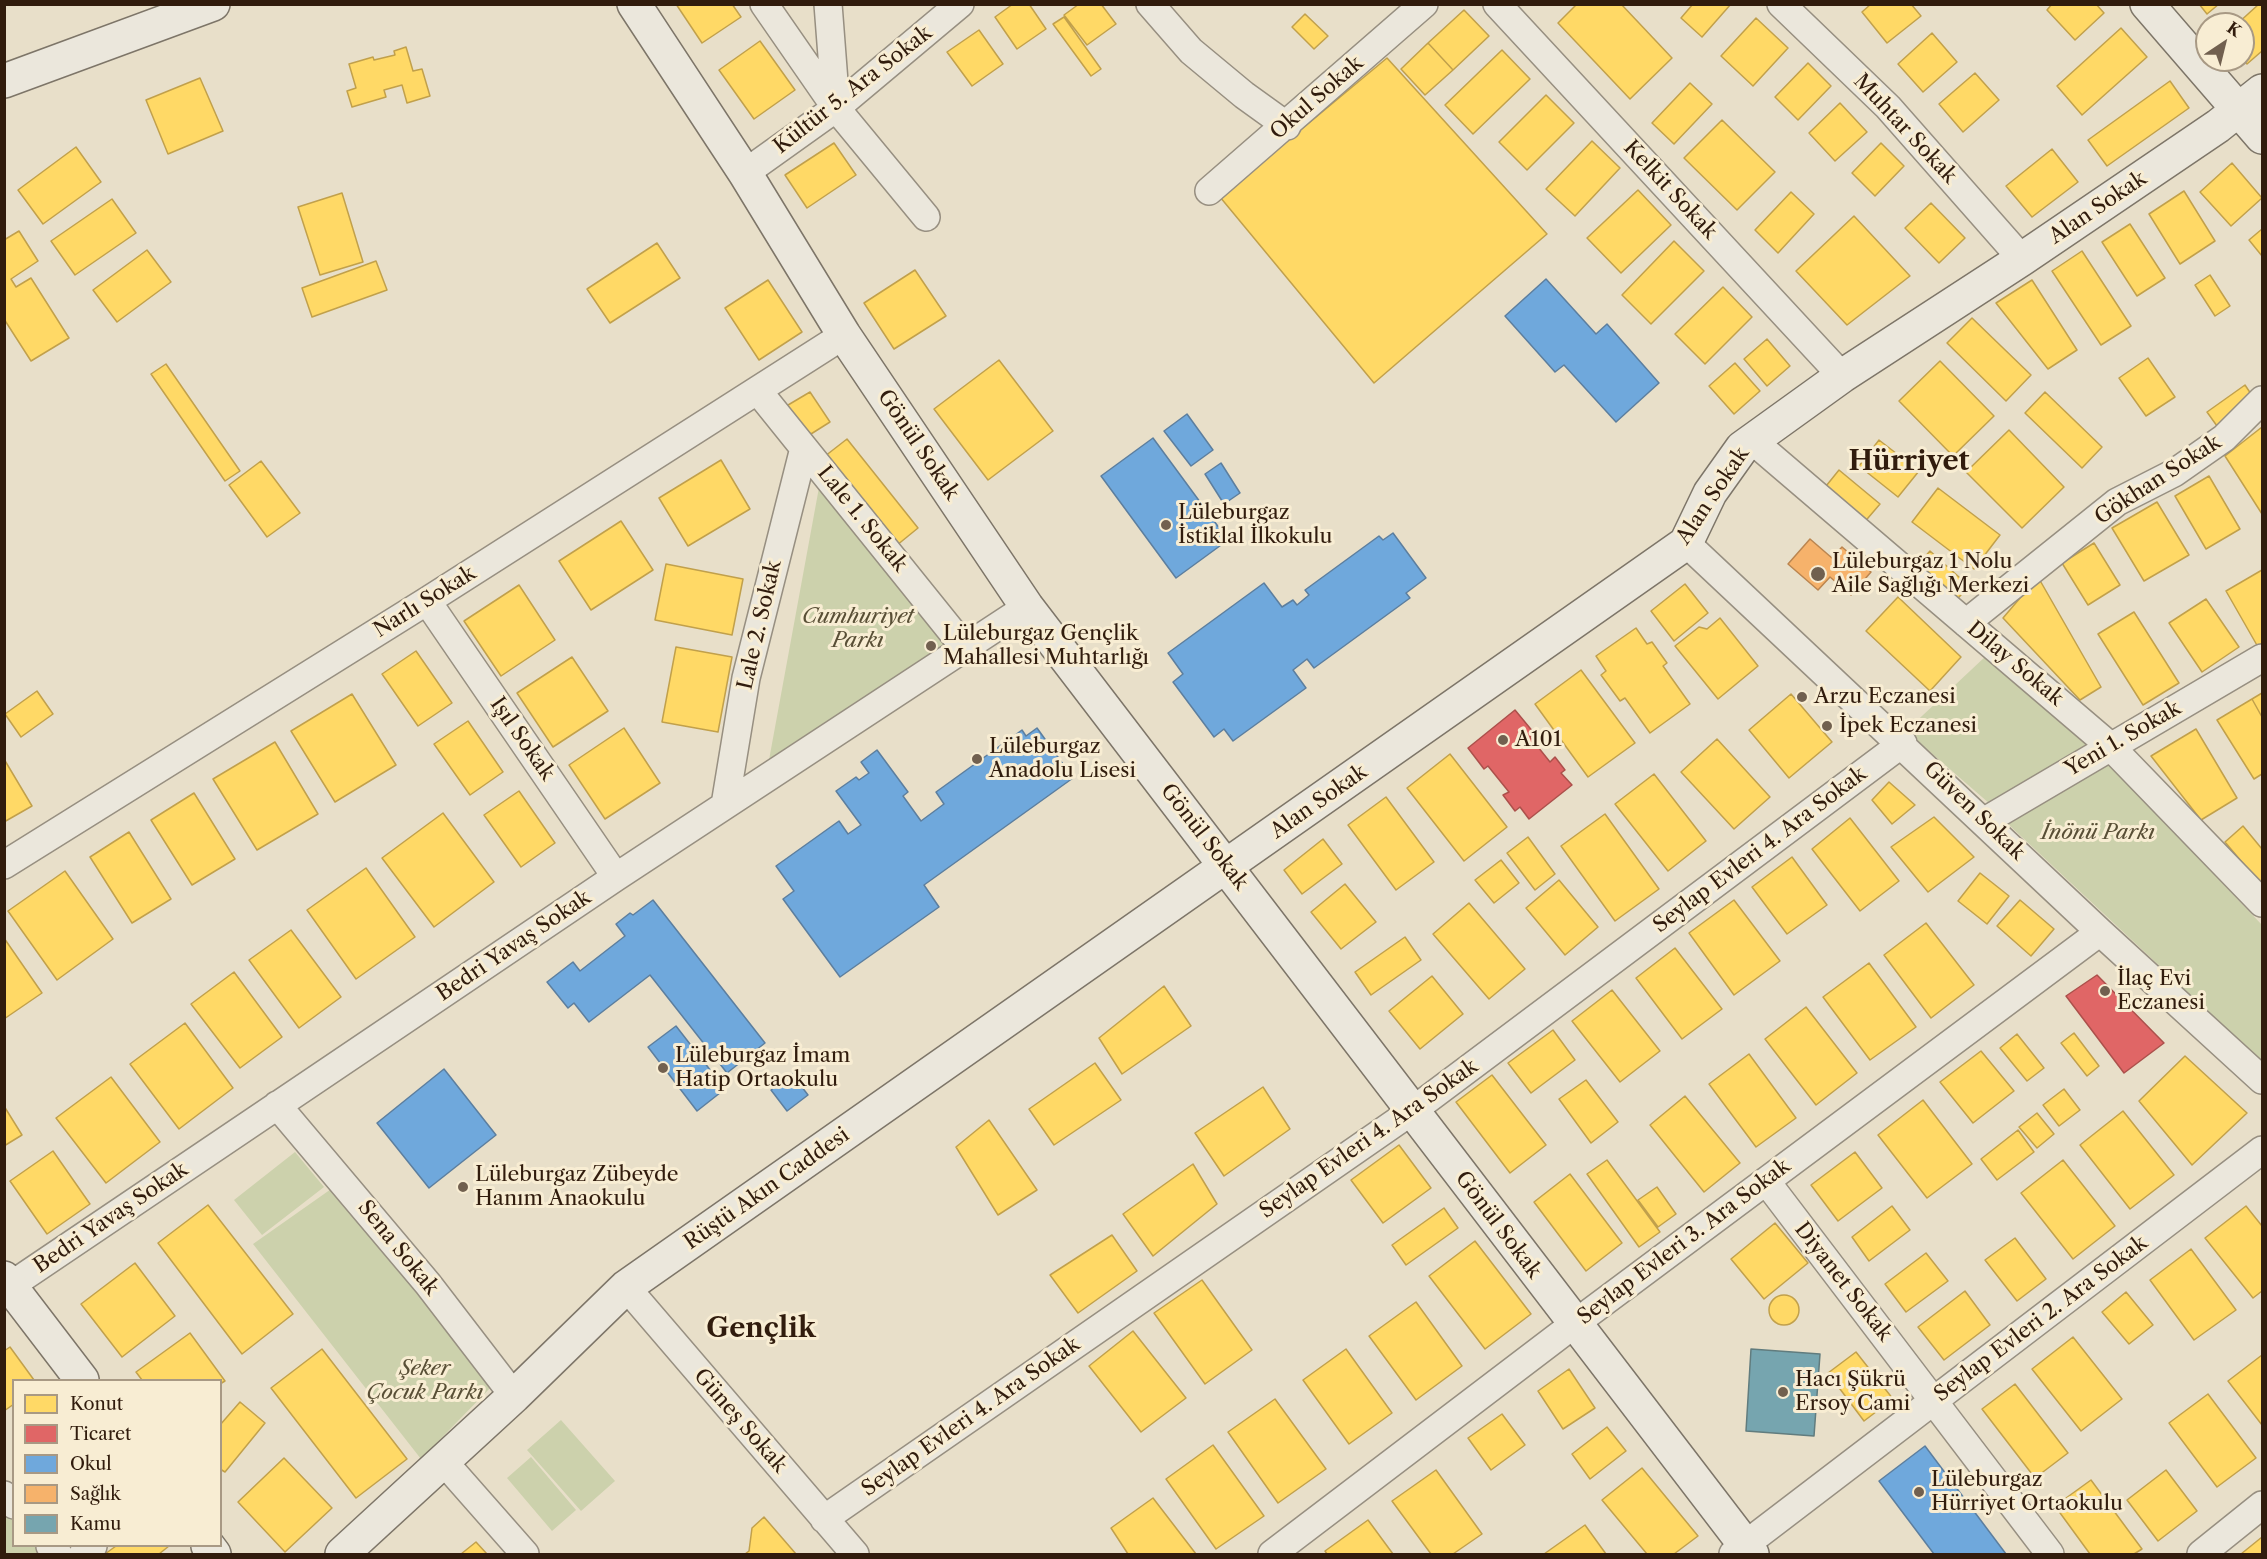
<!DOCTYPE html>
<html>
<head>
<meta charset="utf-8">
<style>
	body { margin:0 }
	#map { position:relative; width:2267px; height:1559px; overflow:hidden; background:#e8dfc9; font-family:"Libre Caslon Text",serif }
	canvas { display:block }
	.frame { position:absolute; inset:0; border:6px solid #311c0d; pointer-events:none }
	.legend { position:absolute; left:12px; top:1379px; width:210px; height:168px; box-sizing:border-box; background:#f8edd3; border:2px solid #a89984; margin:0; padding:8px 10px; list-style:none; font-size:18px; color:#311c0d }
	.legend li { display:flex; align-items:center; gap:12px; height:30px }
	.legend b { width:30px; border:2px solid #a89984 }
	.north { position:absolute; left:2195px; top:12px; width:60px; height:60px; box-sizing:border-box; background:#f8edd3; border:2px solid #a89984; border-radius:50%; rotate:35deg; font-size:16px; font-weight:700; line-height:24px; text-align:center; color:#311c0d }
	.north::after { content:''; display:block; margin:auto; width:21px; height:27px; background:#71604f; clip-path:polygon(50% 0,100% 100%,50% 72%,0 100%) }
</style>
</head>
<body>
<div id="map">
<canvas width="2267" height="1559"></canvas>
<div class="frame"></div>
<ul class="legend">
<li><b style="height:16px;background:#ffd966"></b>Konut</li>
<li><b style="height:16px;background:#e06666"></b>Ticaret</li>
<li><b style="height:16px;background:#6fa8dc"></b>Okul</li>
<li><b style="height:16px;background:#f6b26b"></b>Sağlık</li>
<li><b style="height:16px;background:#76a5af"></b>Kamu</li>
</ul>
<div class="north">K</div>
</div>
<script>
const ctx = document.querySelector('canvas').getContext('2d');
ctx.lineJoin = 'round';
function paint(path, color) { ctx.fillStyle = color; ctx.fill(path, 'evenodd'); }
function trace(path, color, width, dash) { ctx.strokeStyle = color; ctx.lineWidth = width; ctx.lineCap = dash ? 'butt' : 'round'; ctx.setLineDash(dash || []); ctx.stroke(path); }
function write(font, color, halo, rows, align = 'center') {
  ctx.font = font + ' "Libre Caslon Text",serif'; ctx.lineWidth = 6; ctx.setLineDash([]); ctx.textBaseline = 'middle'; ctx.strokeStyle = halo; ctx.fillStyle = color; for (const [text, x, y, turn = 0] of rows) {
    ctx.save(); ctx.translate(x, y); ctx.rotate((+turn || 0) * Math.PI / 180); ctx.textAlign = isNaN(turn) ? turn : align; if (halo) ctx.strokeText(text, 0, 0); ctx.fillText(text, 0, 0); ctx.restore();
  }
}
paint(new Path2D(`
	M820 482 955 645 769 760Z
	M1987 655 2090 745 1990 804 1906 731Z
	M2107 762 2262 925V1062L2008 824Z
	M295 1152 324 1187 262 1235 234 1200Z
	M334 1187 493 1385 421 1459 253 1244Z
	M561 1420 615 1481 581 1511 527 1450Z
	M531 1457 576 1510 552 1531 507 1478Z
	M4 1508 13 1519 14 1546H37L45 1554H5Z`), '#ccd1ac');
const homes = new Path2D(`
	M676 4H732L741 17 702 43Z
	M1013 4H1029L1046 29 1017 49 995 17Z
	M1079 4H1101L1116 24 1087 45 1064 15Z
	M1577 4H1621L1672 58 1630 99 1558 23Z
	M1693 4H1731L1702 37 1681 18Z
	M1871 4H1911L1921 16 1887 43 1862 12Z
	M2052 4H2096L2104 13 2075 40 2047 10Z
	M2199 4H2219L2207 14Z
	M2259 4H2262V51L2247 64 2243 59V24H2237Z
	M1464 10 1489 36 1453 70 1428 43Z
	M1305 14 1328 36 1314 49 1292 27Z
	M1064 17 1101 69 1091 76 1053 24Z
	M1756 18 1788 48 1753 86 1721 56Z
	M2121 28 2147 57 2082 115 2057 86Z
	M979 30 1003 64 972 86 947 52Z
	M1932 33 1957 62 1923 92 1898 64Z
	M760 41 795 90 754 119 719 70Z
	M1428 43 1453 70 1425 95 1401 69Z
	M406 47 413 71 422 69 430 96 407 103 402 85 384 90 386 97 352 107 347 91 356 88 349 64 373 57 374 60 395 55 394 51Z
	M1502 50 1530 79 1473 134 1445 105Z
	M1387 58 1547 234 1374 383 1220 197Z
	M1808 63 1831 86 1798 120 1775 97Z
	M1975 73 1999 100 1963 132 1939 104Z
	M200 78 223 131 168 154 146 100Z
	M2170 81 2189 108 2107 166 2088 140Z
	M1690 83 1712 104 1674 144 1652 123Z
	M1546 95 1574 123 1527 170 1499 142Z
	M1840 103 1867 132 1835 161 1809 133Z
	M1722 120 1775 172 1737 210 1684 158Z
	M1592 141 1620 168 1575 216 1546 189Z
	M834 143 856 175 807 208 785 175Z
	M1881 143 1904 166 1875 196 1852 173Z
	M76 147 101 182 43 224 18 190Z
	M2052 149 2078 182 2032 217 2006 186Z
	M2232 163 2262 198 2231 226 2200 192Z
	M1638 190 1671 225 1621 273 1587 238Z
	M2184 191 2215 241 2180 264 2149 214Z
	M1791 192 1814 214 1778 253 1755 230Z
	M342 193 363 262 320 275 298 207Z
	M112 199 136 233 75 275 51 241Z
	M1931 203 1965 238 1939 263 1905 228Z
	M1854 216 1910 276 1847 325 1796 271Z
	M2130 224 2165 278 2137 296 2102 242Z
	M2262 229V256L2249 240Z
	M19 231 38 261 11 279 16 287 31 278 69 338 31 361 4 319V240Z
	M1674 241 1704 271 1651 324 1622 295Z
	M657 243 680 278 610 323 587 289Z
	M147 250 171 282 117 322 93 290Z
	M2082 251 2131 326 2101 345 2052 271Z
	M376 261 387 290 312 317 302 288Z
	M915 270 946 316 894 349 864 303Z
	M2210 275 2230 306 2215 316 2195 285Z
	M768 280 802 332 759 360 725 308Z
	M2032 280 2077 350 2048 369 1996 303Z
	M1723 287 1752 317 1705 364 1675 334Z
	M1972 318 2031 375 2006 401 1947 343Z
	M1767 339 1790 366 1767 386 1744 359Z
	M2148 358 2175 397 2146 416 2119 378Z
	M999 360 1053 431 988 480 934 409Z
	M1940 361 1994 416 1953 456 1899 401Z
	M1735 363 1760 391 1734 414 1709 386Z
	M166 364 240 471 225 481 151 374Z
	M2245 385 2255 400 2217 426 2207 412Z
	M810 392 830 422 803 439 783 408Z
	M2045 392 2102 447 2082 468 2025 413Z
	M2262 427V514L2225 456Z
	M2009 430 2064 487 2022 528 1966 472Z
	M847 439 918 528 891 550 820 460Z
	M1879 440 1919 471 1898 497 1859 466Z
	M721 460 750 509 688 546 659 498Z
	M261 461 300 513 267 537 229 485Z
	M1839 470 1880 504 1862 525 1822 491Z
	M2209 476 2240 529 2206 549 2175 496Z
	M1938 488 2000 535 1974 569 1912 522Z
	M2157 502 2189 555 2144 581 2112 528Z
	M621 521 653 570 591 610 559 561Z
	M2094 543 2120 585 2088 605 2062 563Z
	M1930 551 1969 586 1951 606 1912 571Z
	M666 564 743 579 732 635 655 620Z
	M2262 570V644L2258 647 2226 591Z
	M2038 577 2101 687 2080 700 2003 618Z
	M1685 584 1708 613 1674 641 1651 611Z
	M519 585 555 640 501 676 464 621Z
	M1898 597 1961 657 1930 691 1866 631Z
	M2206 599 2239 647 2202 672 2169 623Z
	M2134 612 2179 683 2143 705 2098 634Z
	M1720 618 1758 666 1718 699 1675 646 1699 627 1707 629Z
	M1636 628 1647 644 1652 642 1667 663 1663 666 1690 704 1650 733 1625 698 1620 701 1601 675 1606 671 1596 656Z
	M676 647 732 657 718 732 662 722Z
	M416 651 452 703 418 726 382 674Z
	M572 657 608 711 553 747 517 693Z
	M1581 670 1635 743 1588 777 1535 704Z
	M37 691 53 714 21 737 5 714Z
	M2262 693V717L2252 699Z
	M352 694 396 765 335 802 291 731Z
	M1791 694 1832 742 1789 778 1749 730Z
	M2252 699 2262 717V774L2254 779 2217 720Z
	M468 721 503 772 470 795 434 744Z
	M624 728 660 783 605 819 569 765Z
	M2196 729 2237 798 2201 820 2151 756Z
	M1717 739 1770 797 1734 829 1681 772Z
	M275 742 318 814 257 850 213 779Z
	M1450 754 1507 827 1464 861 1407 788Z
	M4 759 32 806 4 822Z
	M1654 774 1706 841 1668 871 1615 804Z
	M1889 782 1915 805 1892 824 1872 800Z
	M519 791 555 843 521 867 484 815Z
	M194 793 235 859 192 885 151 820Z
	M1386 797 1434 862 1396 890 1348 825Z
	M443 813 494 882 434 927 382 858Z
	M1605 814 1659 889 1615 921 1561 846Z
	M1934 817 1974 857 1928 892 1891 847Z
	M1850 818 1899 881 1860 911 1812 849Z
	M2243 826 2262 849V886L2225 842Z
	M129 832 171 899 132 923 90 857Z
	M1528 837 1555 874 1535 890 1507 853Z
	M1323 839 1342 864 1302 894 1284 870Z
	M1792 857 1827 905 1787 934 1752 887Z
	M1501 860 1519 883 1494 903 1475 880Z
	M366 868 415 937 356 979 307 910Z
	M65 871 113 939 57 980 8 911Z
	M1980 873 2009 896 1987 924 1958 901Z
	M1559 880 1598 927 1565 955 1526 908Z
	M1345 884 1376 922 1341 949 1311 912Z
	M1734 900 1780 961 1734 995 1689 933Z
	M2020 900 2054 929 2031 956 1997 926Z
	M1469 903 1525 969 1489 999 1433 934Z
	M1926 923 1974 985 1931 1018 1884 955Z
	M291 930 341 997 299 1028 249 960Z
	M1405 937 1421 960 1371 995 1355 972Z
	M4 938 42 993 4 1019Z
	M1675 948 1722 1009 1682 1039 1636 978Z
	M1869 963 1916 1027 1870 1060 1823 997Z
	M234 972 282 1037 240 1068 191 1004Z
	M1432 976 1463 1014 1420 1049 1389 1011Z
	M1164 986 1191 1026 1122 1074 1099 1038Z
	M1612 990 1660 1051 1620 1082 1572 1021Z
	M1806 1007 1857 1073 1816 1105 1765 1039Z
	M185 1023 233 1088 179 1129 130 1064Z
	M1553 1030 1575 1060 1531 1093 1508 1063Z
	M2074 1033 2099 1066 2087 1076 2061 1043Z
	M2017 1034 2044 1068 2027 1081 2000 1048Z
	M1981 1051 2014 1091 1973 1123 1940 1082Z
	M1749 1054 1796 1118 1756 1147 1709 1084Z
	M2185 1056 2247 1113 2192 1165 2139 1101Z
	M1095 1063 1121 1100 1054 1145 1029 1109Z
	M1492 1075 1546 1145 1510 1173 1456 1102Z
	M111 1077 160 1142 106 1183 56 1118Z
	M1586 1080 1618 1122 1591 1143 1559 1099Z
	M1263 1087 1290 1129 1224 1176 1195 1133Z
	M2064 1089 2080 1110 2059 1126 2043 1105Z
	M1685 1096 1740 1163 1704 1192 1650 1125Z
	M1923 1100 1972 1164 1927 1198 1878 1135Z
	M4 1106 22 1135 4 1146Z
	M2123 1111 2174 1175 2130 1209 2080 1145Z
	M2037 1113 2054 1134 2037 1148 2019 1127Z
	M989 1120 1037 1190 998 1215 956 1147Z
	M2018 1130 2034 1152 1997 1180 1981 1159Z
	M1399 1145 1431 1188 1383 1223 1351 1180Z
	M53 1151 90 1204 47 1234 10 1181Z
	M1855 1152 1882 1188 1838 1221 1811 1185Z
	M1607 1160 1660 1232 1639 1247 1587 1174Z
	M2063 1160 2115 1226 2073 1259 2021 1193Z
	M1193 1164 1217 1204 1153 1256 1123 1214Z
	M1570 1174 1622 1243 1586 1271 1534 1202Z
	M1657 1187 1676 1214 1658 1227 1638 1200Z
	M208 1205 293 1314 242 1354 158 1243Z
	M1892 1206 1910 1230 1869 1261 1852 1237Z
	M2246 1206 2262 1226V1291L2253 1298 2205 1238Z
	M1444 1208 1458 1228 1406 1265 1392 1245Z
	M1775 1223 1808 1263 1764 1299 1731 1259Z
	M1112 1235 1137 1271 1078 1313 1050 1275Z
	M2015 1238 2046 1279 2017 1301 1985 1260Z
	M1475 1241 1531 1314 1485 1349 1429 1276Z
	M2191 1249 2236 1310 2194 1340 2150 1280Z
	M1926 1253 1948 1281 1906 1312 1885 1284Z
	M135 1263 175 1316 122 1357 81 1304Z
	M1202 1280 1252 1350 1205 1384 1154 1313Z
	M1965 1291 1990 1325 1944 1360 1918 1327Z
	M2126 1292 2153 1325 2129 1344 2102 1312Z
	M1769 1310a15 15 0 1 1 30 0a15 15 0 1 1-30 0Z
	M1416 1302 1462 1366 1416 1400 1369 1336Z
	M1133 1331 1186 1398 1141 1432 1089 1366Z
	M190 1333 225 1381 220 1384V1380H142L136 1372Z
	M2073 1337 2122 1399 2081 1431 2032 1369Z
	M10 1347 34 1380H14V1404L4 1411V1351Z
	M322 1349 407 1459 356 1498 271 1388Z
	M1346 1349 1392 1413 1349 1444 1303 1380Z
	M1856 1352 1893 1399 1864 1421 1828 1373Z
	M2262 1355V1425L2228 1381Z
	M1569 1369 1595 1408 1563 1429 1538 1391Z
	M2015 1384 2068 1453 2035 1478 1982 1409Z
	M2208 1394 2256 1458 2217 1487 2169 1423Z
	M1275 1399 1326 1469 1278 1503 1228 1432Z
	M240 1402 265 1423 225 1472 220 1469V1425Z
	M1502 1414 1525 1445 1491 1470 1468 1438Z
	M1607 1427 1626 1451 1590 1479 1572 1454Z
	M1213 1445 1264 1516 1216 1549 1166 1479Z
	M284 1458 332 1508 285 1552 238 1502Z
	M1642 1468 1698 1536 1674 1554H1647L1602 1500Z
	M1436 1470 1482 1534 1453 1554H1431L1392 1501Z
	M2166 1470 2197 1511 2158 1541 2127 1500Z
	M2091 1480 2142 1549 2134 1554H2090L2055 1506Z
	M1153 1498 1196 1554H1128L1111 1528Z
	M764 1517 796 1554H745L749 1551 752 1528Z
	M1368 1520 1393 1554H1327L1325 1551Z
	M1585 1525 1606 1554H1544Z
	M2262 1537V1554H2241Z
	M476 1542 487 1554H461Z
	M116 1546H169L159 1554H105Z`);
paint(homes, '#ffd966');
trace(homes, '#c1a04b', 1.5);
const shops = new Path2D(`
	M1515 710 1534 733 1530 737 1550 762 1555 757 1565 770 1561 773 1572 785 1529 819 1520 807 1515 811 1503 795 1509 792 1488 766 1484 769 1468 748Z
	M2097 975 2164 1043 2124 1073 2066 996Z`);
paint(shops, '#e06666');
trace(shops, '#ac504b', 1.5);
const schools = new Path2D(`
	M1546 279 1596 334 1607 324 1659 383 1616 422 1564 365 1555 372 1505 316Z
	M1187 414 1213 450 1191 466 1164 431Z
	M1153 438 1228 540 1176 578 1101 476Z
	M1221 463 1240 493 1224 504 1205 474Z
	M1393 533 1426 578 1406 593 1410 598 1314 668 1307 659 1293 670 1306 688 1233 741 1224 729 1214 737 1173 682 1183 674 1168 653 1264 583 1282 607 1293 600 1297 605 1309 595 1305 590 1379 536 1383 540Z
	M1037 728 1073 778 924 885 939 907 840 977 783 899 794 891 776 866 839 821 848 834 861 825 836 791 856 777 859 780 869 773 861 762 877 750 908 792 903 796 921 821 944 804 936 792 1022 730 1026 736Z
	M653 900 765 1043 727 1073 650 975 589 1022 574 1003 568 1008 547 982 573 962 580 971 625 936 616 924 630 913 633 915Z
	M676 1026 725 1089 697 1111 648 1047Z
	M444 1069 496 1135 429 1188 377 1123Z
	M792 1074 808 1095 787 1111 771 1090Z
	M1925 1446 2006 1554H1934L1879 1481Z`);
paint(schools, '#6fa8dc');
trace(schools, '#5c7e9e', 1.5);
const health = new Path2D(`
	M1810 539 1832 558 1842 547 1871 572 1851 595 1830 577 1818 590 1788 564Z`);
paint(health, '#f6b26b');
trace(health, '#bb854f', 1.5);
const public = new Path2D(`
	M1751 1349 1820 1354 1814 1436 1746 1431Z`);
paint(public, '#76a5af');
trace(public, '#617c7e', 1.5);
const street = new Path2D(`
	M764 4 836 108 926 217
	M828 4 836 108
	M1150 4 1191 51 1244 95 1287 126
	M1497 4 1842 376
	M1781 4 1888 107 2022 259
	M745 173 836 108 960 4
	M1209 191 1424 4
	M758 391 965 648
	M1753 441 2110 746 2262 903
	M1686 543 2100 932 2262 1080
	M427 601 616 877
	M1966 623 2117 502 2174 473 2224 438 2262 400
	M725 805 746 678 804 448
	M1985 821 2262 658
	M4 865 427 601 844 335
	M277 1105 428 1284 514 1396
	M1766 1181 2050 1554
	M626 1287 855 1554
	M4 1290 616 877 1027 607
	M444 1462 525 1554
	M4 1495 14 1505
	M824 1519 1412 1111 1903 743
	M50 1546 58 1554
	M83 1554 93 1546
	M1272 1554 1573 1325 2100 932
	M1733 1554 2262 1150
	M2201 1554 2262 1505`);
const secondary = new Path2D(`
	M634 4 745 173 844 335 1027 607 1752 1554
	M2147 4 2262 137
	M4 81 213 4
	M4 1278 82 1380
	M208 1546 214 1554
	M342 1554 514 1396 626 1287 1686 543 1710 493 1742 448 1842 376 2022 259 2218 126 2262 91`);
trace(street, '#978f81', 30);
trace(secondary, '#7d7568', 36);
trace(street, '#ebe7dc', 27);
trace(secondary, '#ebe7dc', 33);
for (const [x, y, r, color] of [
	[1166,525,6,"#71604f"],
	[1818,574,8,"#71604f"],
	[931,646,6,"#71604f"],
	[1802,697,6,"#71604f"],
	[1827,726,6,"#71604f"],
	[1503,740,6,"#71604f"],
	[977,759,6,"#71604f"],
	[2105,991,6,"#71604f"],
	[663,1068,6,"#71604f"],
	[463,1187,6,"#71604f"],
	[1783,1392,6,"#71604f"],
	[1919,1492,6,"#71604f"]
]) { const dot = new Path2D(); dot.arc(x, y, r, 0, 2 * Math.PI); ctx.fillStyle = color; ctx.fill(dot); trace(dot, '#f8edd3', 2); }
write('21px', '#311c0d', '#f8edd3', [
	["Kültür 5. Ara Sokak",853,90,-38],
	["Okul Sokak",1317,98,-41],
	["Muhtar Sokak",1905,129,47],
	["Kelkit Sokak",1670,190,47],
	["Alan Sokak",2098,208,-34],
	["Gönül Sokak",918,445,56],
	["Gökhan Sokak",2158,480,-33],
	["Alan Sokak",1713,496,-56],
	["Lale 1. Sokak",862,519,51],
	["Narlı Sokak",425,602,-32],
	["Lale 2. Sokak",760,625,-77],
	["Dilay Sokak",2015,664,40],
	["Işıl Sokak",522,739,55],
	["Yeni 1. Sokak",2123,739,-30],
	["Alan Sokak",1319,802,-35],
	["Güven Sokak",1974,811,44],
	["Gönül Sokak",1204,837,52],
	["Seylap Evleri 4. Ara Sokak",1760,850,-37],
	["Bedri Yavaş Sokak",514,946,-34],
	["Seylap Evleri 4. Ara Sokak",1369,1139,-35],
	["Rüştü Akın Caddesi",767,1189,-35],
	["Bedri Yavaş Sokak",111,1218,-34],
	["Gönül Sokak",1498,1225,53],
	["Seylap Evleri 3. Ara Sokak",1684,1242,-37],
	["Sena Sokak",398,1248,51],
	["Diyanet Sokak",1843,1282,52],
	["Seylap Evleri 2. Ara Sokak",2041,1319,-37],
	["Seylap Evleri 4. Ara Sokak",971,1417,-35],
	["Güneş Sokak",740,1421,49]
]);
write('21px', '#311c0d', '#f8edd3', [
	["Lüleburgaz",1178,513],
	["İstiklal İlkokulu",1178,537],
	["Lüleburgaz 1 Nolu",1832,562],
	["Aile Sağlığı Merkezi",1832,586],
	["Lüleburgaz Gençlik",943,634],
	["Mahallesi Muhtarlığı",943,658],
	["Arzu Eczanesi",1814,697],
	["İpek Eczanesi",1839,726],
	["A101",1515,740],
	["Lüleburgaz",989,747],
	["Anadolu Lisesi",989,771],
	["İlaç Evi",2117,979],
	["Eczanesi",2117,1003],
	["Lüleburgaz İmam",675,1056],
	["Hatip Ortaokulu",675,1080],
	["Lüleburgaz Zübeyde",475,1175],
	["Hanım Anaokulu",475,1199],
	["Hacı Şükrü",1795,1380],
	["Ersoy Cami",1795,1404],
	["Lüleburgaz",1931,1480],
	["Hürriyet Ortaokulu",1931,1504]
], 'left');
write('italic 21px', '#594f36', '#f8edd3', [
	["Cumhuriyet",858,617],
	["Parkı",858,641],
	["İnönü Parkı",2098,833],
	["Şeker",425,1369],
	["Çocuk Parkı",425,1393]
]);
write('bold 27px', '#311c0d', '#f8edd3', [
	["Hürriyet",1909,462],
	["Gençlik",761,1329]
]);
</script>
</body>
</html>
